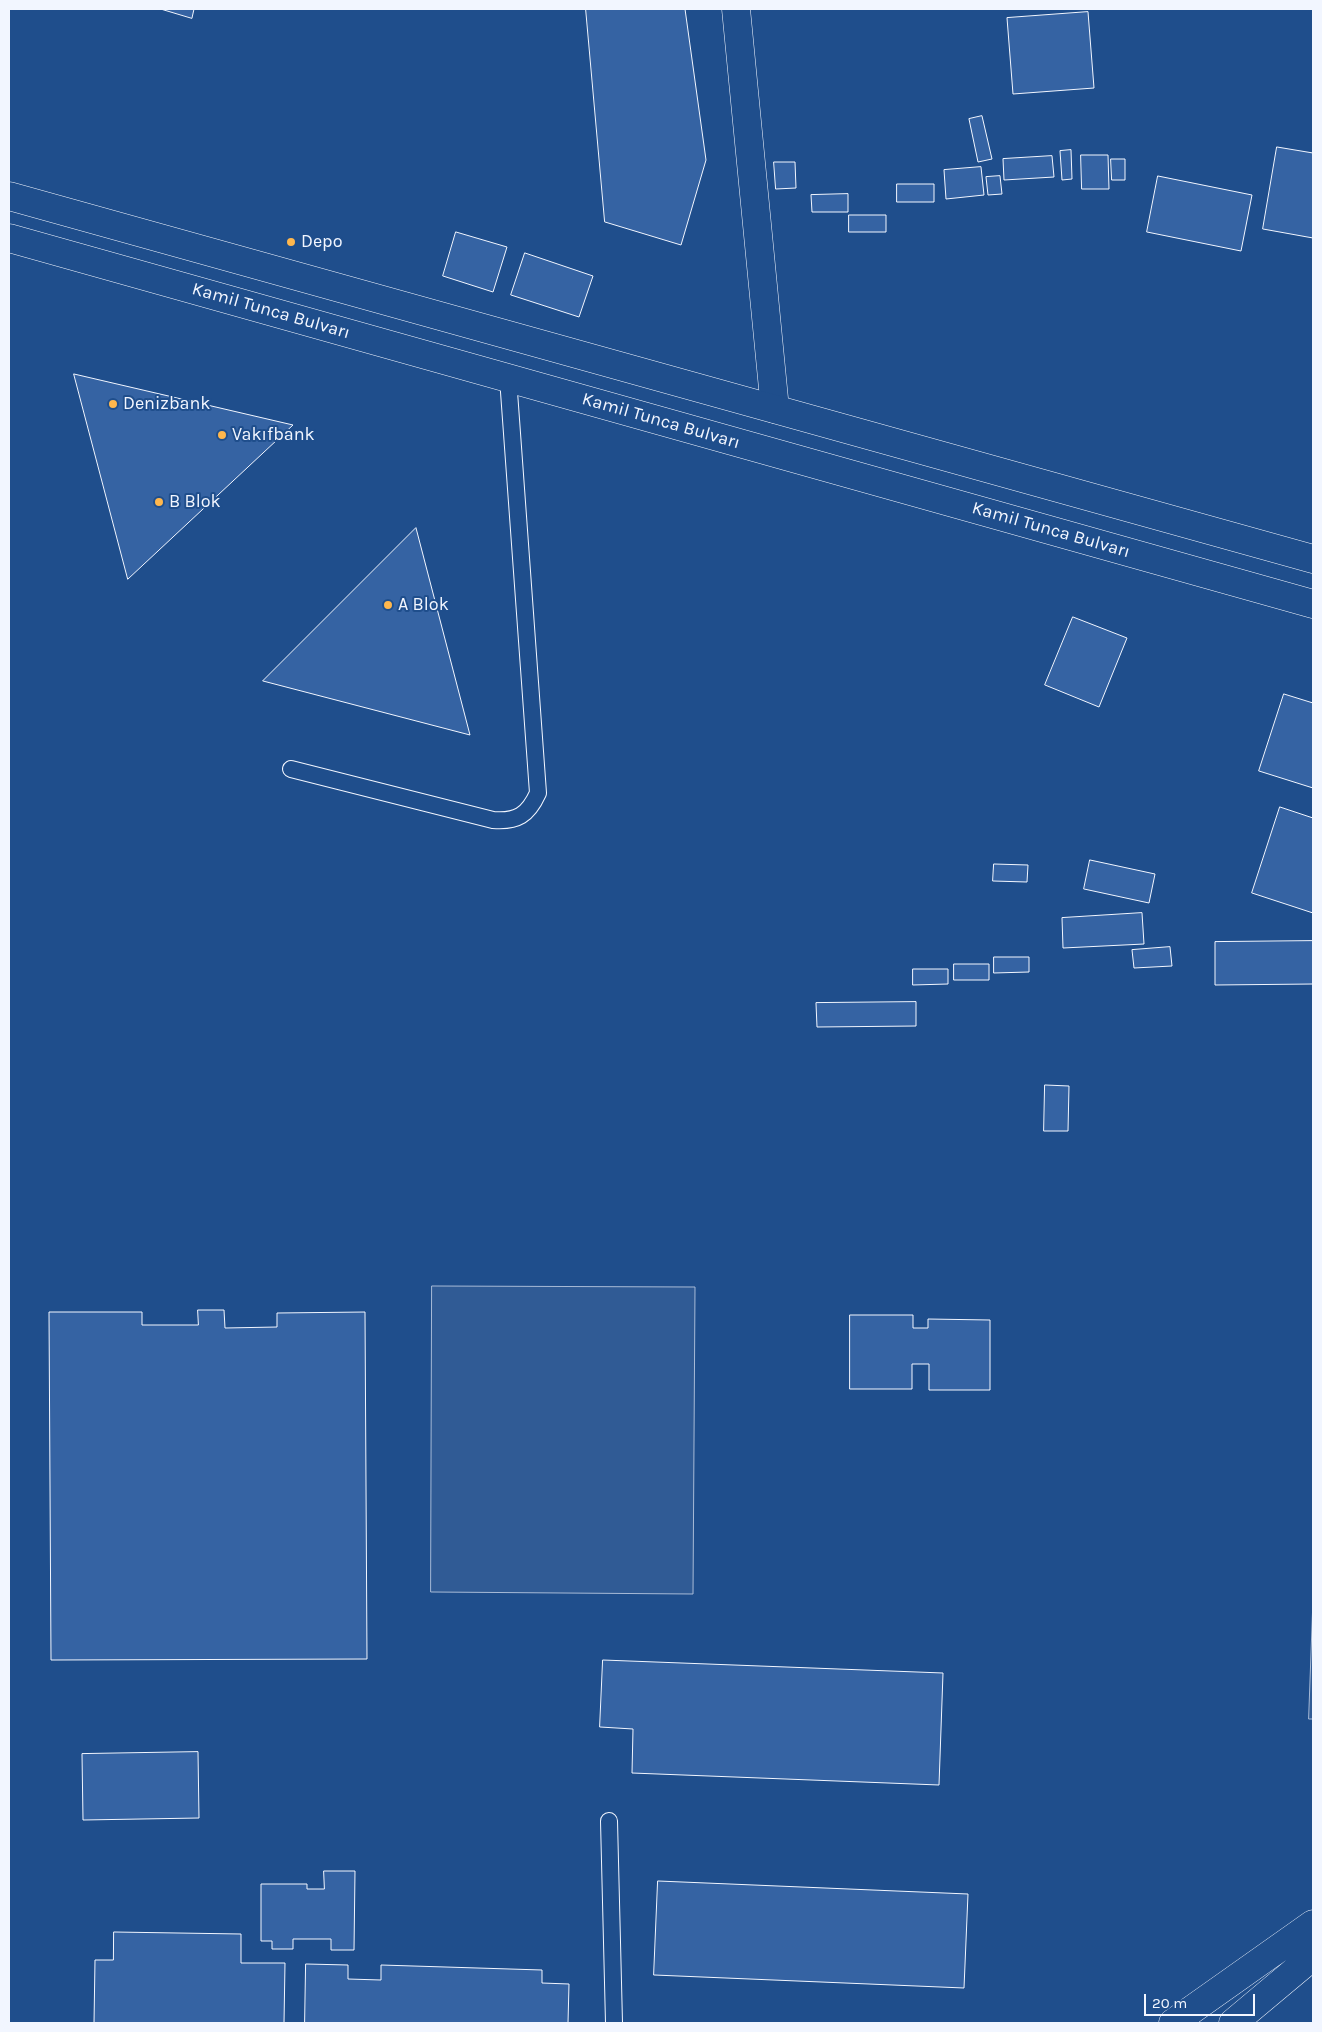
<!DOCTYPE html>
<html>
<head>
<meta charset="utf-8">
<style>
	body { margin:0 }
	#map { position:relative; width:1322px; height:2032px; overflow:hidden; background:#1f4e8c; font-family:Karla,sans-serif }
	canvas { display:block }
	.frame { position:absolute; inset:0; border:10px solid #f2f6ff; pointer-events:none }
	.scale { position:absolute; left:1144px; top:1994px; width:111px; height:22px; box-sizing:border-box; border:2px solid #f2f6ff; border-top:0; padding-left:6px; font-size:15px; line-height:18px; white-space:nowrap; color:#f2f6ff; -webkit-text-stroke:4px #1f4e8c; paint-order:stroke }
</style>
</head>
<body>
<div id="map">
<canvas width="1322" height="2032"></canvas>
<div class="frame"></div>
<div class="scale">20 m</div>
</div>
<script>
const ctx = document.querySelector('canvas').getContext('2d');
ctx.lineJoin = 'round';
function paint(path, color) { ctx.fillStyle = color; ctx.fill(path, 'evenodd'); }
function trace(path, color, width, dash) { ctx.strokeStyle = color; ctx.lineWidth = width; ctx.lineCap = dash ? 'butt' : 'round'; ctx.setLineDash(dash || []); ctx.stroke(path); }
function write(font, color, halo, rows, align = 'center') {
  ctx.font = font + ' Karla,sans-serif'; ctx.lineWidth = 4; ctx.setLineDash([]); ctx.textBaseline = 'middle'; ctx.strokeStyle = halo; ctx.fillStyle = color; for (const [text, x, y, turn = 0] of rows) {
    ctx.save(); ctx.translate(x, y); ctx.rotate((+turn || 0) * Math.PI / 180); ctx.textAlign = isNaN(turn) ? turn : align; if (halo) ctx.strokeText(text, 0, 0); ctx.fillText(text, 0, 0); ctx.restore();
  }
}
const built = new Path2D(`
	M432 1286 695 1287 693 1594 431 1592Z
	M1313 1599V1719H1309Z`);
paint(built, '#305b95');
trace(built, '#a8bbd7', 1);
const building = new Path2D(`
	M161 9H194L192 18Z
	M586 9H685L706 160 681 245 605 222Z
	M1088 12 1094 88 1013 94 1007 18Z
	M982 116 992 159 978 162 969 119Z
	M1277 147 1313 153V238L1263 229Z
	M1071 150 1072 179 1062 180 1060 151Z
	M1081 155H1108L1109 189H1082Z
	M1052 156 1054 177 1004 180 1003 159Z
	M1111 159H1125V180H1112Z
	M774 162H795L796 188 776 189Z
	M981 167 984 195 946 199 944 170Z
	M1000 176 1002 194 988 195 986 177Z
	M1158 176 1252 195 1241 251 1147 232Z
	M897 184H934V202H897Z
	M848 194V212H812L811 195Z
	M849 215H886V232H849Z
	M456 232 507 247 493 292 443 276Z
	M525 253 593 276 579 317 511 295Z
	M74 374 293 425 128 579Z
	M416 528 470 735 263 681Z
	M1073 617 1127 638 1099 707 1045 685Z
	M1284 694 1313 703V788L1259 771Z
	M1280 807 1313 818V913L1252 893Z
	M1090 860 1155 874 1149 903 1084 889Z
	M994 864 1028 865 1027 882 993 881Z
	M1142 913 1144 944 1063 948 1062 918Z
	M1313 941V984L1215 985V942Z
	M1170 947 1172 966 1134 968 1132 950Z
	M994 957H1029V972L994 973Z
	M954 964H989V980H954Z
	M913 969H948V984L913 985Z
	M916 1002V1026L817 1027 816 1003Z
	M1045 1085 1069 1086 1068 1131H1044Z
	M198 1310H224L225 1328 277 1327V1313L365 1312 367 1659 51 1660 49 1312H142V1325H198Z
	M850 1315H913V1328H928V1319L990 1320V1390H929V1364H912V1389H850Z
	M603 1660 943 1673 939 1785 632 1773 633 1729 600 1727Z
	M198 1752 199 1818 83 1820 82 1754Z
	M324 1871H355L354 1950H331V1939H293V1949H272V1941H261V1884H307V1889H324Z
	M658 1881 968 1894 964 1988 654 1975Z
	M114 1932 241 1934V1963H285L284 2023H94L95 1960H113Z
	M306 1964 348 1965V1979L381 1980V1965L542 1970V1983L569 1984 568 2023H305Z`);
paint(building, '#3563a3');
trace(building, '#f2f6ff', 1);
const lane = new Path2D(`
	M291 769 493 820C517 822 528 815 538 793L508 378
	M609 1821 614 2023`);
const street = new Path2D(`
	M736 9 775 409`);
const primary = new Path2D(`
	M9 196 1313 559
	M9 238 1313 604
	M1173 2023 1313 1924
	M1233 2023 1313 1956`);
trace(lane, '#f2f6ff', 18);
trace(street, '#f2f6ff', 29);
trace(primary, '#f2f6ff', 29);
trace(lane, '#1f4e8c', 16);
trace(street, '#1f4e8c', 28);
trace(primary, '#1f4e8c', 28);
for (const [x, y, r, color] of [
	[291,242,5,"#ffb74d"],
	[113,404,5,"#ffb74d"],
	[222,435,5,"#ffb74d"],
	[159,502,5,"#ffb74d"],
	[388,605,5,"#ffb74d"]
]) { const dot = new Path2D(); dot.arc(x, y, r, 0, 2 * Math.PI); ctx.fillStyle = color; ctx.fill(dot); trace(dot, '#1f4e8c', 2); }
write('18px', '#f2f6ff', '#1f4e8c', [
	["Depo",301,242],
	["Denizbank",123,404],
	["Vakıfbank",232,435],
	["B Blok",169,502],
	["A Blok",398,605]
], 'left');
write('18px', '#f2f6ff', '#1f4e8c', [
	["Kamil Tunca Bulvarı",271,311,16],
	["Kamil Tunca Bulvarı",661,421,16],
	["Kamil Tunca Bulvarı",1051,530,16]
]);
</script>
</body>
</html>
